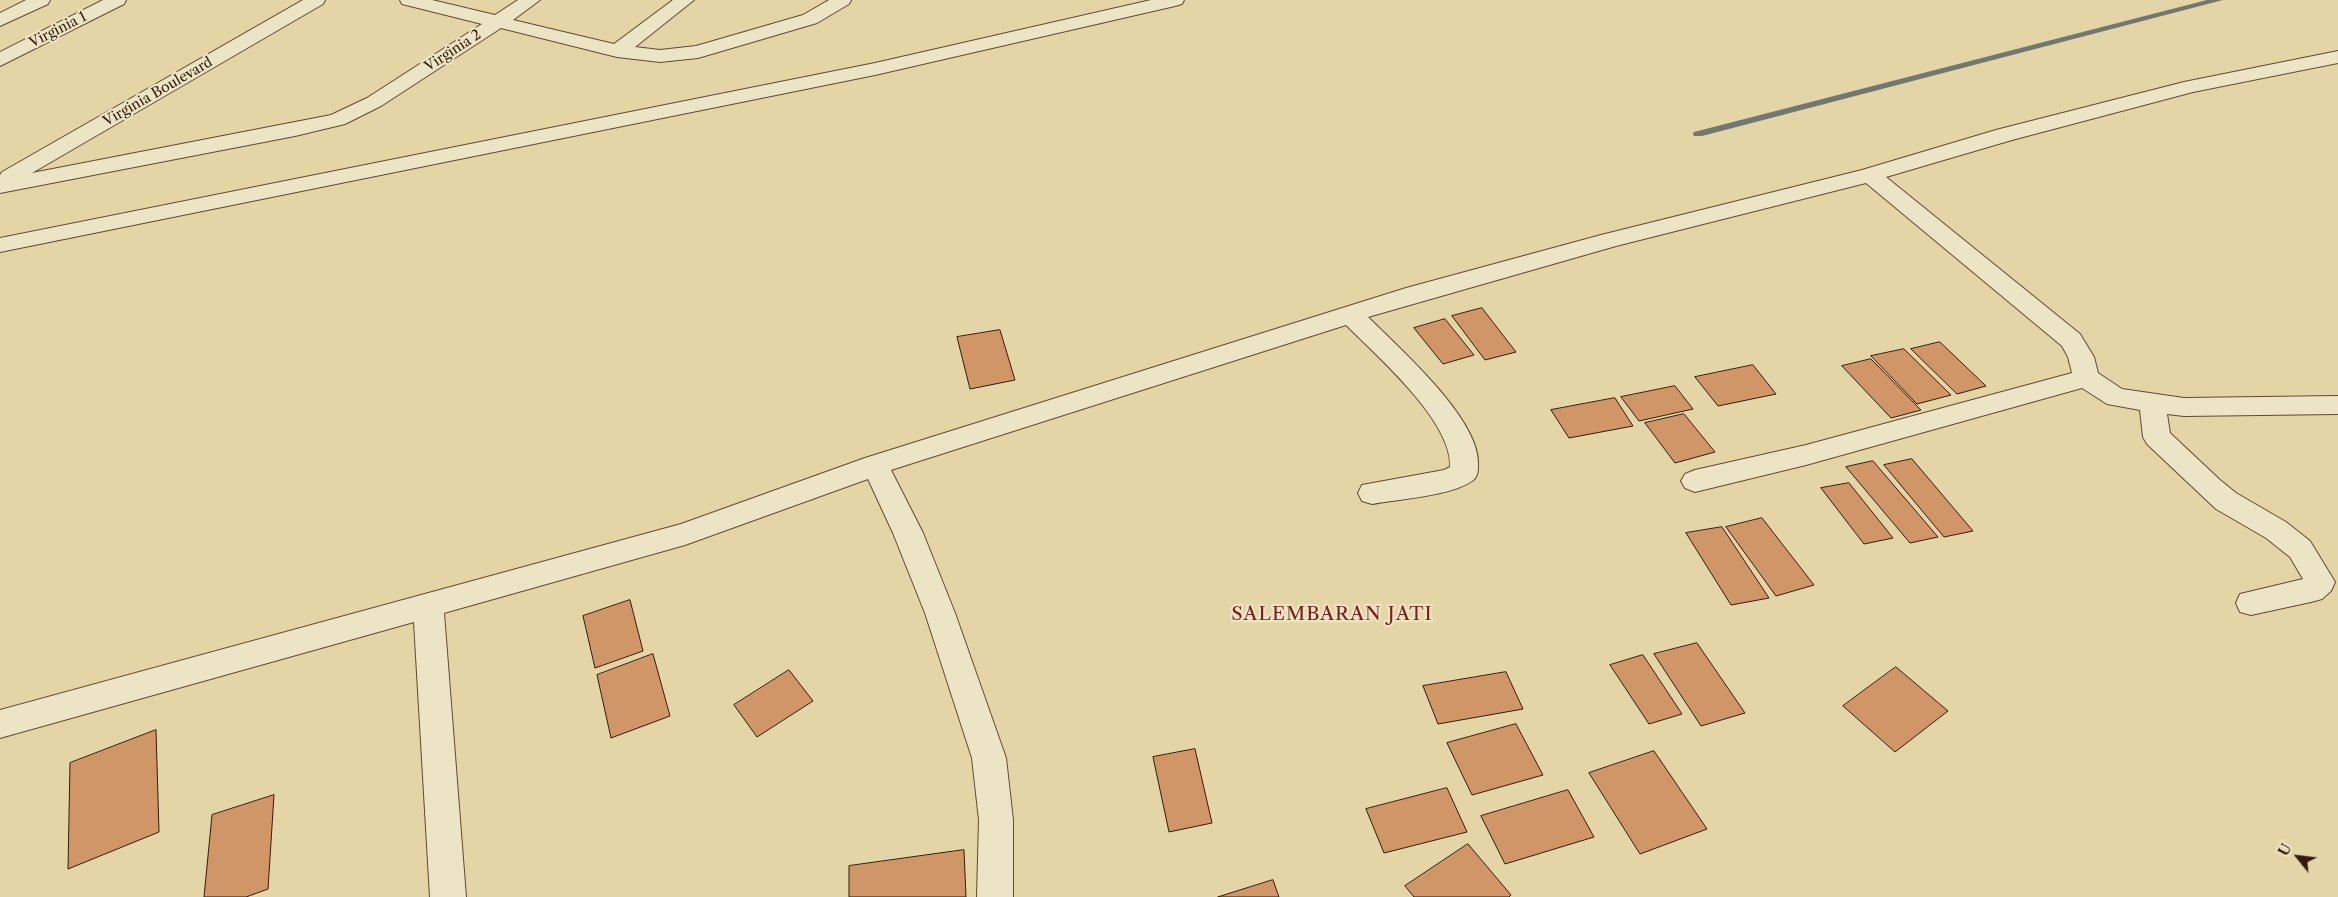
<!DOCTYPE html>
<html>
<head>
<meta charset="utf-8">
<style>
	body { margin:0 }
	#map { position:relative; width:2338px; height:897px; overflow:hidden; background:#e4d5a7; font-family:"Libre Caslon Text",serif }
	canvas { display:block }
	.north { position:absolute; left:2273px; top:832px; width:50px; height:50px; -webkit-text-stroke:4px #ede4c6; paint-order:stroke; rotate:299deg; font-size:14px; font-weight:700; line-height:20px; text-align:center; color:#341b09 }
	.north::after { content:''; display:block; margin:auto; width:18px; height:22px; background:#341b09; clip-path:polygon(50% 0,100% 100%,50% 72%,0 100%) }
</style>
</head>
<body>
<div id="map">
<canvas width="2338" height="897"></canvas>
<div class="north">U</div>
</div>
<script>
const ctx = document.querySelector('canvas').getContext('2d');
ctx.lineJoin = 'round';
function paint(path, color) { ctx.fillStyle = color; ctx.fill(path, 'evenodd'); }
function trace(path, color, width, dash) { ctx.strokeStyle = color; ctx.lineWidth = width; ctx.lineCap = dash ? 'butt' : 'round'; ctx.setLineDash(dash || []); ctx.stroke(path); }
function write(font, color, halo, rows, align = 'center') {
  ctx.font = font + ' "Libre Caslon Text",serif'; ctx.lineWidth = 4.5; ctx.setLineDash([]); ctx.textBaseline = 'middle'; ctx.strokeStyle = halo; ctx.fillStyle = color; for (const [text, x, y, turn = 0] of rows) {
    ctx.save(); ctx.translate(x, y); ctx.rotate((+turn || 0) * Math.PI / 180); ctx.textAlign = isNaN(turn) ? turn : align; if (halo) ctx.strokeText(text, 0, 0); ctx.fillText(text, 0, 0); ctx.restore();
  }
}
paint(new Path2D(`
	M2207 0H2223L1702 136H1694L1693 134 1694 132Z`), '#727770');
const building = new Path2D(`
	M1482 308 1516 352 1485 360 1452 316Z
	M1445 319 1474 355 1443 364 1414 328Z
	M1000 330 1015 380 970 389 957 337Z
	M1940 342 1986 386 1957 394 1911 349Z
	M1904 349 1951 395 1917 404 1871 356Z
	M1871 359 1921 410 1891 418 1842 366Z
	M1753 365 1776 394 1718 406 1695 377Z
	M1675 386 1693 409 1639 421 1621 397Z
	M1615 398 1633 426 1569 438 1551 410Z
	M1684 414 1715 452 1675 463 1645 423Z
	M1912 459 1973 531 1944 537 1884 465Z
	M1873 461 1938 537 1910 543 1846 467Z
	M1849 483 1893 538 1864 544 1821 488Z
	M1762 518 1814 585 1776 596 1726 527Z
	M1722 527 1769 598 1731 605 1686 533Z
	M630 600 643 651 595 668 583 616Z
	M1697 643 1745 713 1701 726 1654 654Z
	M653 654 670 716 611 738 597 675Z
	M1643 655 1682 714 1649 724 1610 665Z
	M1896 667 1948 711 1895 752 1843 706Z
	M789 670 813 701 757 737 734 705Z
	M1506 672 1523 709 1438 724 1423 686Z
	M1516 724 1543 775 1472 795 1447 743Z
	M156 730 159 832 68 869 70 763Z
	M1195 749 1212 823 1169 832 1153 757Z
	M1654 751 1707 829 1640 854 1589 773Z
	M1447 788 1467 832 1384 853 1366 809Z
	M1568 790 1594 837 1505 864 1481 816Z
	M274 795 268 889 246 897H204L212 815Z
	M1468 844 1511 895 1509 897H1414L1405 886Z
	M964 850 966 897H849V866Z
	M1273 880 1279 897H1218Z`);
paint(building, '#d19668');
trace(building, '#341b09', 1);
const minor = new Path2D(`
	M26 0H50L48 4 0 26V13Z
	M103 0H126L124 4 0 66V52Z
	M303 0H325L323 4 32 173 331 115 367 98 482 24 402 4 400 0H432L495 15 518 0H540L513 20 614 44 673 0H694L635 47 660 50 696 46 803 15 829 0H851L849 4 817 23 698 58 660 62 617 57 501 28 381 106 345 124 295 136 0 193V175L2 172Z
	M1151 0H1184L1182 4 1175 6 875 75 0 252V238L875 63Z
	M2338 51V63L2193 92 2012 140 1886 177 2080 334 2094 357 2098 373 2122 389 2184 398 2338 396V414L2184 416 2167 414 2170 433 2220 480 2236 493 2286 522 2310 541 2335 582 2331 591 2322 599 2311 602 2251 615 2240 612 2236 603 2240 594 2303 579 2290 557 2266 538 2216 509 2147 444 2143 437 2140 410 2107 404 2082 388 1806 465 1695 492 1685 488 1681 481 1685 474 1695 470 1806 445 2072 373 2068 357 2062 346 1866 183 1616 246 1368 317C1399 348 1480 419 1478 464 1478 471 1478 477 1472 481 1451 496 1399 499 1372 504L1362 501 1358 493 1362 485 1444 470 1450 467C1453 422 1377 356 1346 325L891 470 923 533 955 613 1006 758 1013 820V897H977L979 820 972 758 925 613 893 533 868 479 685 545 444 613 466 897H430L414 622 0 738V710L681 524 865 458 1406 288 1601 235 1862 170 1996 130 2184 82Z`);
trace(minor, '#604a30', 2);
paint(minor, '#ede4c6');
write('14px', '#341b09', '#ede4c6', [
	["Virginia 1",58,30,-27],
	["Virginia 2",453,51,-33],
	["Virginia Boulevard",158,92,-30]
]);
ctx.letterSpacing = '1px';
write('19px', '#7a1f14', '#ede4c6', [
	["SALEMBARAN JATI",1332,615]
]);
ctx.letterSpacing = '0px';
</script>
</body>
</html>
